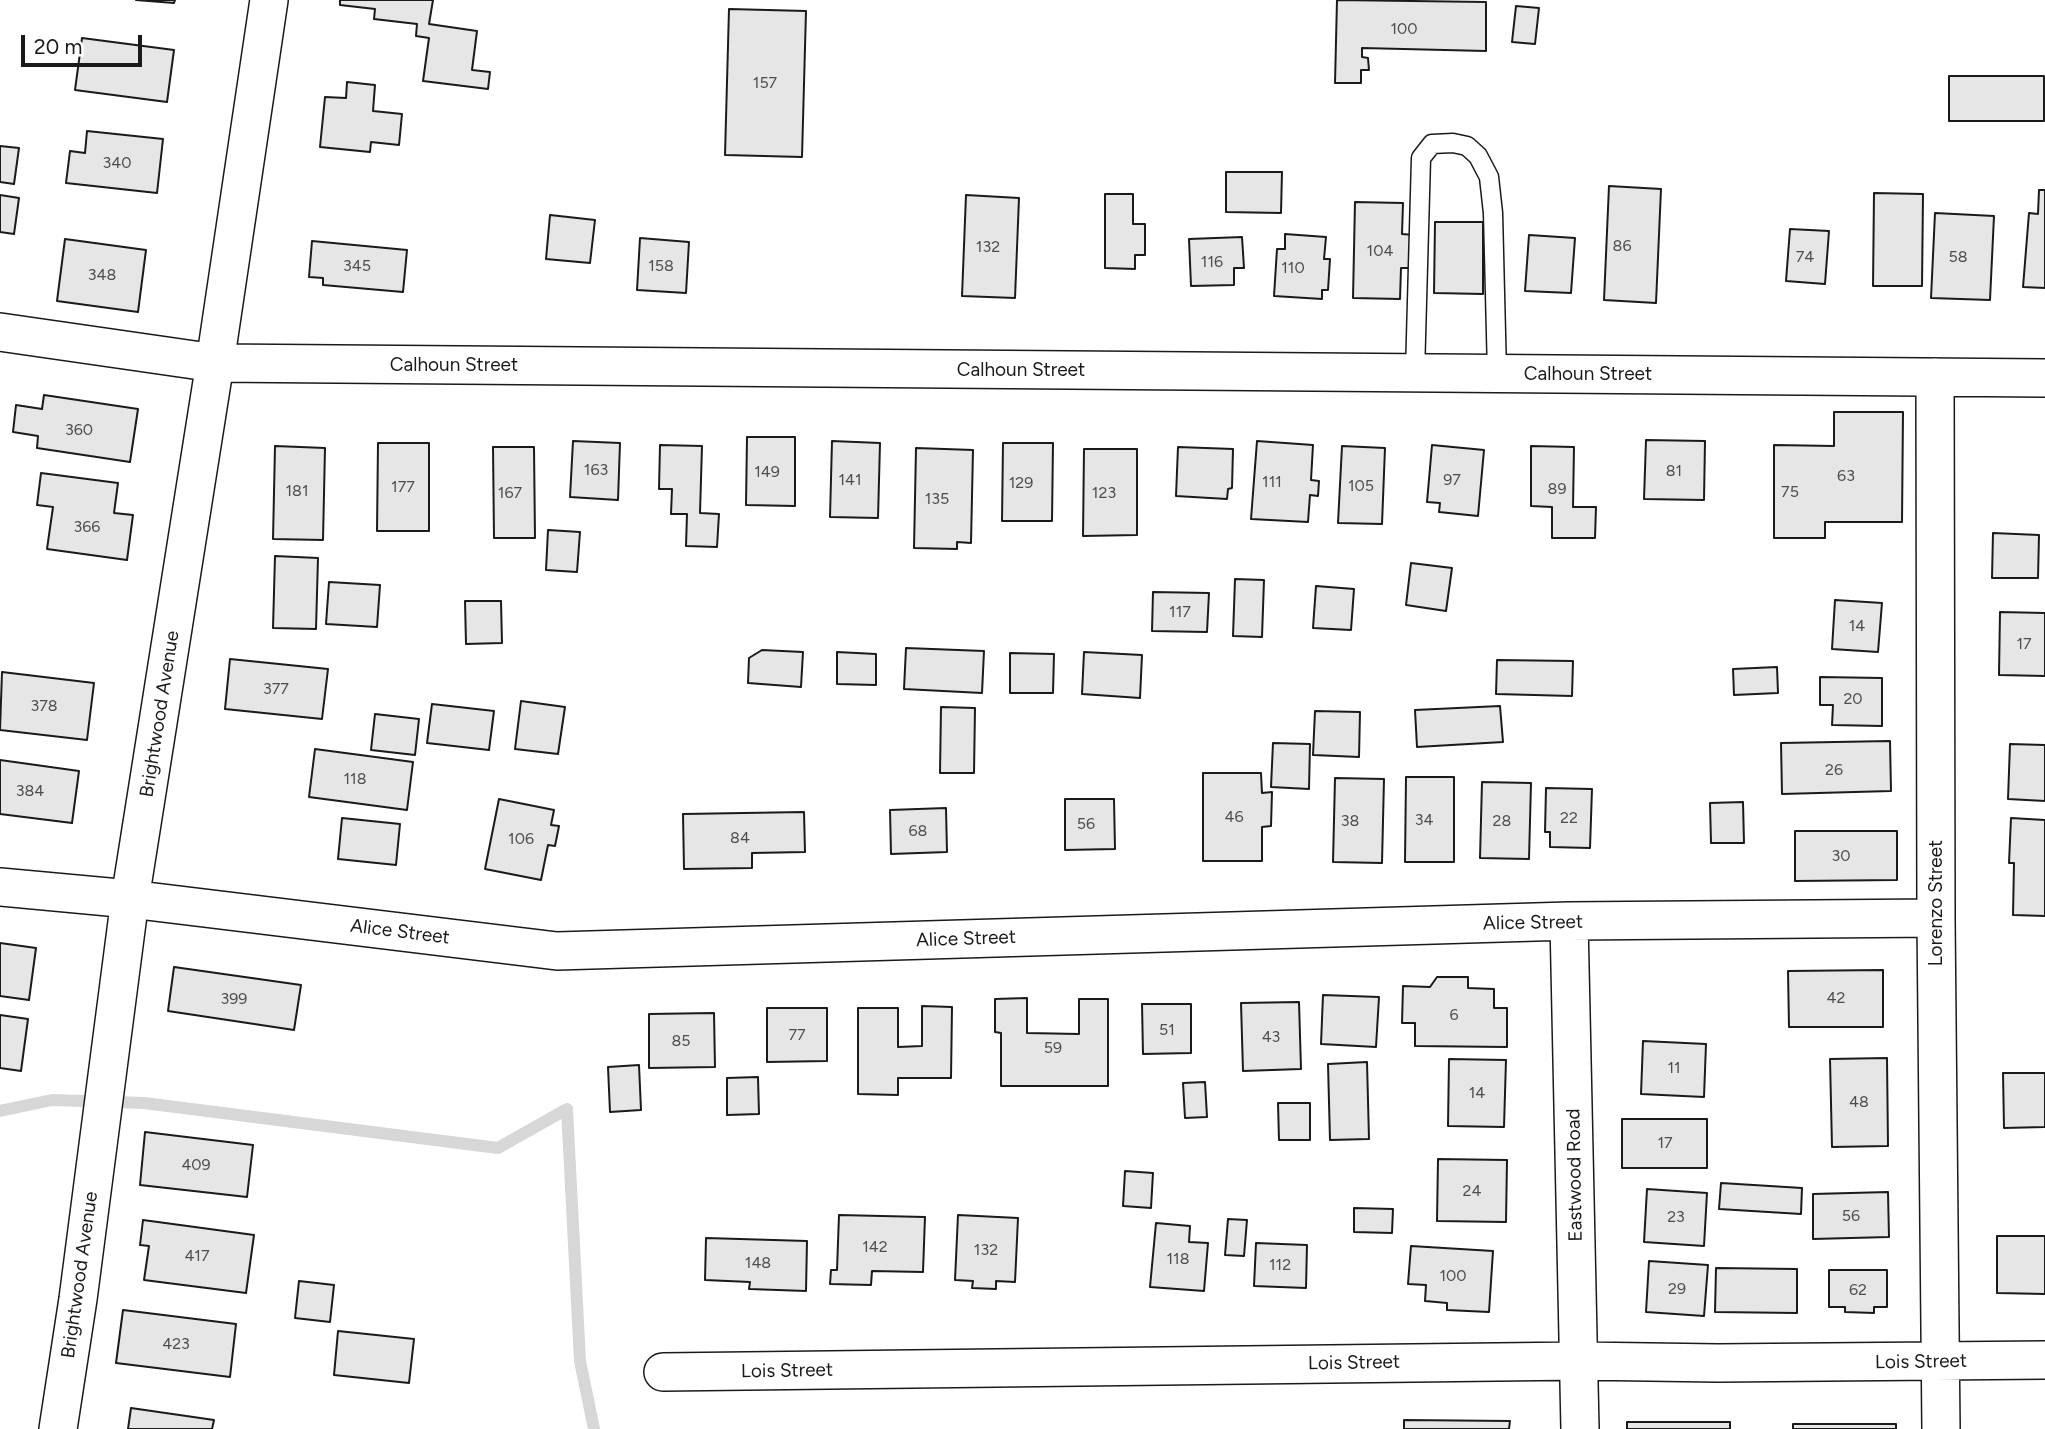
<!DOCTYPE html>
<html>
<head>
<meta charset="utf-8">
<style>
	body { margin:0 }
	#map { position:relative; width:2045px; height:1429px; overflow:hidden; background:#fff; font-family:Figtree,sans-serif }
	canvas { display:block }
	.scale { position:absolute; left:21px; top:35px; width:121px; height:32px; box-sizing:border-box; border:4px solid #1a1a1a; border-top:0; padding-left:9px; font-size:21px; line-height:24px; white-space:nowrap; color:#1a1a1a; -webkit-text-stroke:5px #fff; paint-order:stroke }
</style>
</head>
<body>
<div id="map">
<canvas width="2045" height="1429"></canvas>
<div class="scale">20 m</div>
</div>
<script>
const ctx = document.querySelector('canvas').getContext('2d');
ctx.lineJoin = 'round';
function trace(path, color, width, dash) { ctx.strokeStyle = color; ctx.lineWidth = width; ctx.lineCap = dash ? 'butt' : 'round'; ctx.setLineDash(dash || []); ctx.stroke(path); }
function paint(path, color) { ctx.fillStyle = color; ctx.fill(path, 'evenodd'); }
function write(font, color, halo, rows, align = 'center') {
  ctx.font = font + ' Figtree,sans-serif'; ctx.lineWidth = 5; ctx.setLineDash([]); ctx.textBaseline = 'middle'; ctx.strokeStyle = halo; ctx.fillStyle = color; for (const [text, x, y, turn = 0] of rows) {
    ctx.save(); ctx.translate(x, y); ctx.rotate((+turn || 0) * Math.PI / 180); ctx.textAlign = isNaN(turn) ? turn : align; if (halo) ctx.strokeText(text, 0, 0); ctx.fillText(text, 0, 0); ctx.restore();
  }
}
trace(new Path2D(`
	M0 1111 52 1100 144 1103 498 1148 567 1109 580 1361 594 1429`), '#d7d7d7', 12);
const building = new Path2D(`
	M136 0H175L174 3Z
	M340 0H433L429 24 477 31 472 70 490 72 488 89 423 81 429 38 416 36 417 24 374 19 375 9 340 5Z
	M1337 0 1486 2V51L1362 48V57L1368 58 1369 70H1361V83H1335Z
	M1516 6 1539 8 1535 44 1512 42Z
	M729 9 806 11 802 157 725 155Z
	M82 38 174 50 167 102 75 90Z
	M1949 76H2044V121H1949Z
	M347 82 375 85 373 111 402 114 399 145 371 142 370 152 320 147 325 97 346 98Z
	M87 131 163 139 157 193 66 183 70 151 85 153Z
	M0 146 19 148 14 184 0 182Z
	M1226 172H1282L1281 213 1226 212Z
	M1609 186 1661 189 1656 303 1604 300Z
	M2039 190H2045V288L2023 287 2029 213 2038 214Z
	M1874 193 1923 194 1922 286H1873Z
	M1105 194H1133V224H1145V255H1135V269L1105 268Z
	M0 195 19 198 14 234 0 232Z
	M966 195 1019 198 1015 298 962 296Z
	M1355 202 1403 203 1402 234 1414 235 1413 268H1401L1400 299 1353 298Z
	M1935 213 1994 216 1990 300 1931 298Z
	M550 215 595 220 590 263 546 259Z
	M1435 222H1483V294L1434 293Z
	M1790 229 1829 231 1825 284 1786 281Z
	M1285 234 1326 237 1324 259H1330L1328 290H1322V299L1274 296 1277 249H1285Z
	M1529 235 1575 238 1571 293 1525 291Z
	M1242 237 1244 268H1234V285L1191 286 1189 239Z
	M640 238 689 242 686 293 637 290Z
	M65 239 146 250 138 312 57 301Z
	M312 241 407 250 403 292 323 285V278L309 277Z
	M44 395 138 409 130 462 37 448 38 436 13 432 16 405 42 409Z
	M1834 412H1903L1902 522H1825V538H1774V445L1834 446Z
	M747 437H795V506L746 505Z
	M1646 440 1705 441 1704 500 1644 499Z
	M573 441 620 443 618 500 570 497Z
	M832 441 880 443 878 518 830 517Z
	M1257 441 1313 445 1311 480 1319 481 1318 496 1310 495 1308 522 1251 519Z
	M378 443H429V531H377Z
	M1003 443H1053L1052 521H1002Z
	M660 445 702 446 700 513 719 514 717 547 686 546 687 514H671L672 489H659Z
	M1432 445 1484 450 1478 516 1439 512 1440 503 1427 502Z
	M275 446 325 448 323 540 273 539Z
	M1342 446 1385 448 1382 524 1338 523Z
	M1531 446 1574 447 1573 507H1596L1595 538H1552V507L1531 506Z
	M493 447H534L535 538H494Z
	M1178 447 1233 449 1232 488 1228 489 1227 499 1176 496Z
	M916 448 973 450 971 543 957 542V549L914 548Z
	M1084 449H1137V535L1083 536Z
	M41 473 118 483 114 513 133 515 127 560 47 549 53 507 37 505Z
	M548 530 580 532 577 572 546 570Z
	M1993 533 2039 535 2038 578H1992Z
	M275 556 318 558 316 629 273 628Z
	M1411 563 1452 568 1446 611 1406 605Z
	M1235 579 1264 580 1262 637 1233 636Z
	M329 582 380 585 377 627 326 624Z
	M1316 586 1354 589 1351 630 1313 628Z
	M1153 592 1209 593 1207 632 1152 631Z
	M1835 600 1882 603 1878 652 1832 649Z
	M465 601H501L502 643 466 644Z
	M2000 612 2045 613V676L1999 675Z
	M906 648 984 651 982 693 904 689Z
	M762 650 803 652 801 687 748 683 749 658Z
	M837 652 876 654V685L837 684Z
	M1084 652 1142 655 1140 698 1082 694Z
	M1010 653 1054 654 1053 693H1010Z
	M230 659 328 669 322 719 225 709Z
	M1497 660 1573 661 1572 696 1496 694Z
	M1777 667 1778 693 1734 695 1733 669Z
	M2 672 94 683 87 740 0 730Z
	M1820 677 1882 678V726L1832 725 1833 705H1820Z
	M521 701 565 707 558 754 515 749Z
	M432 704 494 711 489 750 427 743Z
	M1500 706 1503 742 1417 747 1415 710Z
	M941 707 975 708 974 773H940Z
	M1315 711 1360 712 1359 757 1313 755Z
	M375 714 419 719 415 755 371 750Z
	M1890 741 1891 791 1782 794 1781 743Z
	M1273 743 1310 744 1309 789 1271 787Z
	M2010 744 2045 745V801L2008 799Z
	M315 749 413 762 407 810 309 797Z
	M0 760 79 771 72 823 0 814Z
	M1203 773H1261L1262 793 1272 792 1271 826 1262 827V861H1203Z
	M1406 777H1454V862H1405Z
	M1335 778 1384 779 1382 863 1333 862Z
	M1482 782 1531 783 1529 859 1480 858Z
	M1546 788 1592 789 1590 848 1550 847V832H1545Z
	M499 799 554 810 551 825 559 826 555 846 548 845 541 880 485 869Z
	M1065 799H1114L1115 849 1065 850Z
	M1743 802 1744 843H1711L1710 803Z
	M946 808 947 852 891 854 890 810Z
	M804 812 805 852 752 853V868L684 869 683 814Z
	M342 818 400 824 396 865 338 859Z
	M2011 818 2045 820V916L2013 915 2014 863H2009Z
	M1795 831H1897V880L1795 881Z
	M0 943 36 948 29 1000 0 996Z
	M174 967 301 985 294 1030 168 1011Z
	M1883 970V1027H1789L1788 971Z
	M1437 977H1468V988L1494 989V1008H1507V1047L1415 1046V1023H1402L1403 986 1430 987Z
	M1323 995 1379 997 1376 1047 1321 1044Z
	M1027 998V1033L1079 1034V999H1108V1086H1001V1033L995 1032V999Z
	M1299 1002 1301 1069 1243 1071 1241 1003Z
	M1142 1004H1191V1053L1143 1054Z
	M922 1006 952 1007 951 1078H898V1095L858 1094V1008H898V1047L922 1046Z
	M767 1008H827V1061L767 1062Z
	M714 1013 715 1067 649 1068V1014Z
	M0 1015 28 1019 21 1071 0 1068Z
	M1643 1041 1706 1044 1704 1097 1641 1094Z
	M1887 1058 1888 1146 1832 1147 1830 1059Z
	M1449 1059 1506 1060 1504 1127 1448 1126Z
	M1367 1062 1369 1139 1330 1140 1328 1064Z
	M639 1065 641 1110 610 1112 608 1067Z
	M2003 1073H2045V1127L2004 1128Z
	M758 1077 759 1114 727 1115V1078Z
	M1205 1082 1207 1117 1185 1118 1183 1083Z
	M1278 1103H1310V1140H1279Z
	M1622 1119H1707V1168H1622Z
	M145 1132 253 1145 247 1197 140 1185Z
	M1438 1159 1507 1160 1506 1222 1437 1221Z
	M1125 1171 1153 1173 1151 1208 1123 1206Z
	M1721 1183 1802 1188 1801 1214 1719 1209Z
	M1647 1189 1707 1193 1704 1246 1644 1242Z
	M1888 1192 1889 1237 1813 1239V1194Z
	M1354 1208 1393 1209 1392 1233 1354 1232Z
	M839 1215 925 1217 923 1272 872 1271 871 1285 830 1284 831 1270H837Z
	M958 1215 1018 1218 1015 1282 996 1281V1289L972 1288 973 1281 955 1280Z
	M1228 1219 1247 1220 1244 1256 1225 1255Z
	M143 1220 254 1235 246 1293 144 1280 149 1246 140 1245Z
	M1156 1223 1190 1226 1189 1242 1208 1243 1204 1291 1150 1287Z
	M1997 1236H2045V1294L1997 1293Z
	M706 1238 807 1241 806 1291 749 1289 750 1282 705 1280Z
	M1256 1243 1307 1245 1306 1288 1254 1286Z
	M1411 1246 1493 1251 1489 1312 1447 1310V1303L1425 1301 1426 1285 1408 1284Z
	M1649 1261 1708 1265 1704 1316 1646 1312Z
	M1716 1268 1797 1269V1313L1715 1312Z
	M1829 1270H1887V1307H1874V1313L1845 1312V1307H1829Z
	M299 1281 334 1285 330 1322 295 1318Z
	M123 1310 236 1324 230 1377 116 1363Z
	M338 1331 414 1339 409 1383 334 1375Z
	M131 1408 214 1420 212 1429H128Z
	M1404 1420 1510 1421 1509 1429H1404Z
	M1627 1422H1730V1429H1627Z
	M1793 1424H1896V1429H1793Z`);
paint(building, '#e6e6e6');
trace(building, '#1a1a1a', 2);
const lane = new Path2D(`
	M1415 373 1421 158 1432 144 1453 143 1467 146 1478 156 1489 177 1493 213 1497 374`);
const street = new Path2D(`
	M0 332 215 363 2045 378
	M1935 377 1936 918 1941 1429
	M0 887 130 899 557 951 1569 921 1936 918
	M1569 921 1580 1429
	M663 1372 1580 1361 1718 1363 2045 1360
	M58 1429 78 1299 130 899 215 363 269 0`);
trace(lane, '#1a1a1a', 21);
trace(street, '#1a1a1a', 40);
trace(lane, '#fff', 18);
trace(street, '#fff', 37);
write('16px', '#4d4d4d', null, [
	["100",1404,29],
	["157",765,83],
	["340",117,163],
	["86",1622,246],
	["132",988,247],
	["104",1380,251],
	["74",1805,257],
	["58",1958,257],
	["116",1212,262],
	["345",357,266],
	["158",661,266],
	["110",1293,268],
	["348",102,275],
	["360",79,430],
	["163",596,470],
	["81",1674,471],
	["149",767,472],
	["63",1846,476],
	["141",850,480],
	["97",1452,480],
	["111",1272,482],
	["129",1021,483],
	["105",1361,486],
	["177",403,487],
	["89",1557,489],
	["181",297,491],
	["75",1790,492],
	["167",510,493],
	["123",1104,493],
	["135",937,499],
	["366",87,527],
	["117",1180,612],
	["14",1857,626],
	["17",2024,644],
	["377",276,689],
	["20",1853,699],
	["378",44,706],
	["26",1834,770],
	["118",355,779],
	["384",30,791],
	["46",1234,817],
	["22",1569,818],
	["34",1424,820],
	["38",1350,821],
	["28",1502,821],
	["56",1086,824],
	["68",918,831],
	["84",740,838],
	["106",521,839],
	["30",1841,856],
	["42",1836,998],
	["399",234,999],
	["6",1454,1015],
	["51",1167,1030],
	["77",797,1035],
	["43",1271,1037],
	["85",681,1041],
	["59",1053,1048],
	["11",1674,1068],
	["14",1477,1093],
	["48",1859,1102],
	["17",1665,1143],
	["409",196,1165],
	["24",1472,1191],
	["56",1851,1216],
	["23",1676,1217],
	["142",875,1247],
	["132",986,1250],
	["417",197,1256],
	["118",1178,1259],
	["148",758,1263],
	["112",1280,1265],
	["100",1453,1276],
	["29",1677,1289],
	["62",1858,1290],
	["423",176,1344]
]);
write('19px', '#1a1a1a', '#fff', [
	["Calhoun Street",454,365],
	["Calhoun Street",1021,370],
	["Calhoun Street",1588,374],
	["Brightwood Avenue",160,714,-81],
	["Lorenzo Street",1936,903,-90],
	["Alice Street",1533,923,-1],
	["Alice Street",400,932,7],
	["Alice Street",966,939,-2],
	["Eastwood Road",1575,1175,-91],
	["Brightwood Avenue",80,1275,-82],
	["Lois Street",1921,1362,-1],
	["Lois Street",1354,1363,-1],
	["Lois Street",787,1371,-1]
]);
</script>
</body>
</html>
